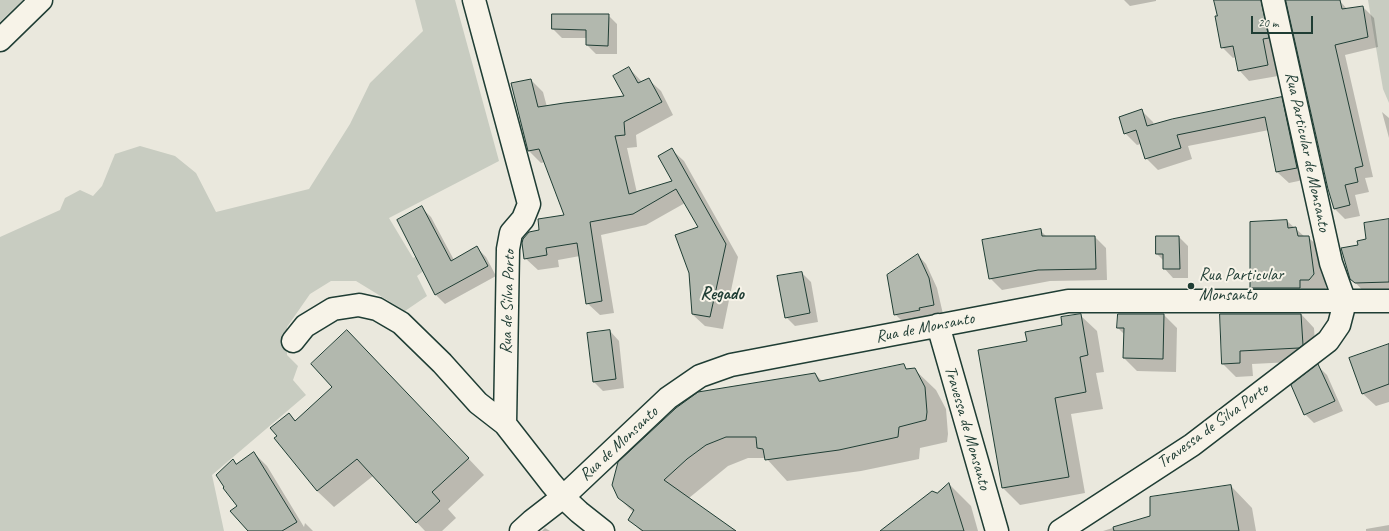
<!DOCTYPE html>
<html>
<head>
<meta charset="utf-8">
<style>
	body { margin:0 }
	#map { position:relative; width:1389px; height:531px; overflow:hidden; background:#eae8dd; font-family:Caveat,sans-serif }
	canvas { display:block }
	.scale { position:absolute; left:1251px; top:16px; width:62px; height:18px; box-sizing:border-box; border:2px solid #1f3d34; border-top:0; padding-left:5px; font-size:12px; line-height:14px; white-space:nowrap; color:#1f3d34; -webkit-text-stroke:3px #f7f3e8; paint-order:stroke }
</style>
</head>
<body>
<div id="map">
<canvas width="1389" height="531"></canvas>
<div class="scale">20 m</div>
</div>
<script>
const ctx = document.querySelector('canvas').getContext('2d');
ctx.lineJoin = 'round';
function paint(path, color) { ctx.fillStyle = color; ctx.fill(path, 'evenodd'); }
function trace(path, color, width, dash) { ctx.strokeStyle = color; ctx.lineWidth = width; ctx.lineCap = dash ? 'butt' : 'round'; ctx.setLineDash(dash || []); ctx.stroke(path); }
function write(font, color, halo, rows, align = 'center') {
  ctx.font = font + ' Caveat,sans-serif'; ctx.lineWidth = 4; ctx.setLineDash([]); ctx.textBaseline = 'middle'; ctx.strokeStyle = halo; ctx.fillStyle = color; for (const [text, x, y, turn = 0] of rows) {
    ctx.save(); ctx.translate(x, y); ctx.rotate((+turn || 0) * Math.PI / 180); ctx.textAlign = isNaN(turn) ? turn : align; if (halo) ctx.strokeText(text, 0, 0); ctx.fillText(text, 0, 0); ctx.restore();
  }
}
paint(new Path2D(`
	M0 0H23L0 22Z
	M415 0H455L499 161 389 218 413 258 422 253 430 266 417 276 427 296 405 311 356 281H331L310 294 287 327V355L298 366 293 380 306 395 212 475 224 531H0V237L60 210 65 198 80 190 93 196 102 186 115 154 140 146 175 156 196 173 216 212 309 189 350 124 370 83 423 31Z
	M1368 0H1389V103L1383 89Z`), '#c8ccc1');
paint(new Path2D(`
	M1124 0H1156V1L1130 6Z
	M1215 0H1278L1273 50 1278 76 1249 81 1239 70 1236 57 1233 58 1222 47Z
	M1287 0H1339L1347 9 1363 7 1374 18 1378 47 1345 55 1373 177 1365 178 1369 192 1355 195 1360 216 1345 219 1335 209Z
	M553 15H608L617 24V54H596L587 45V38H562L553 29Z
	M629 68 642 82 648 79 661 91 673 115 636 135 637 147 627 148 637 193 674 182 671 149 684 161 738 257 723 329 705 326 692 314 699 228 685 203 646 225 601 235 614 313 600 315 587 303 580 256 558 260 559 267 538 270 525 258 541 231 565 216 545 162 541 163 529 151 531 80 543 92 547 107 626 97Z
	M1281 98 1293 110 1308 179 1289 183 1277 172 1269 130 1188 146 1192 159 1158 170 1146 158 1141 144 1137 145 1125 133 1142 111 1153 122 1154 125Z
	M1382 112 1389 118V138Z
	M422 208 431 217 454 260 477 248 486 257 496 276 445 304 436 295 398 220Z
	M1389 220V298L1367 295 1351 278 1359 246Z
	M1287 221 1305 237H1308L1322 250 1326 288 1322 293 1265 301 1251 288V223Z
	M1040 230 1047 237H1095L1106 248 1107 280 1050 281 1002 290 990 278Z
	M1179 237 1188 246V278H1173L1164 268V261L1157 254Z
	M918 255 926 264 937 288 943 314 904 323 895 314Z
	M802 273 811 282 818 322 795 326 786 317Z
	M1163 314 1177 328 1176 372 1137 371 1124 358V334L1118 328Z
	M1221 314H1301L1314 328 1316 358 1312 361 1252 364 1253 376 1236 377 1223 364Z
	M1080 315 1097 331 1104 372 1096 373 1103 409 1071 414 1085 493 1020 505 1003 488 979 350 1028 342 1063 326Z
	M610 331 619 341 624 388 603 391 594 382Z
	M1389 345V402L1376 406 1362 393Z
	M364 348 484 475 448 509 456 518 442 531H425L373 476 334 507 317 491 279 436 289 414 296 421 334 387Z
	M903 365 908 370 914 369 936 390 946 409 948 434 947 442 920 448 919 459 861 471 787 481 766 458H748L728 466 689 498 735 531H641L629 519 633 512 618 497 815 374 823 382Z
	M1318 366 1327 375 1343 411 1314 423 1305 414Z
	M254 453 267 466 304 527 305 523 313 531H249L238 507 233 461 237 464Z
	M949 484 971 506 978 531H882Z
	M1231 486 1252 508 1256 531H1103L1151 516Z
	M1389 525V531H1366V529Z
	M545 528 550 531H542Z`), '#0003');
const building = new Path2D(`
	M1214 0H1261L1269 38 1263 39 1268 65 1238 71 1233 46 1221 48 1215 16H1217Z
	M1286 0H1340L1342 9 1363 6 1368 37 1335 45 1363 166 1355 168 1358 182 1345 185 1350 205 1334 209 1328 189Z
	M552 14H609L608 46 586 45V30L552 29Z
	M629 67 638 83 649 78 662 102 624 122 625 135 615 136 629 194 672 181 658 156 672 148 726 244 710 317 692 314 689 273 675 235 698 227 676 189 633 214 590 222 602 301 586 304 577 243 546 248 547 255 524 259 522 243 523 239 529 232 539 230 538 219 564 215 539 149 528 151 511 83 531 79 538 107 564 103 624 96 613 76Z
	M1282 97 1297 168 1276 172 1265 117 1177 135 1181 148 1145 159 1136 130 1124 134 1119 117 1142 109 1147 126 1172 119Z
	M422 206 451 261 477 246 488 266 435 295 397 220Z
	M1389 219V282L1355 283 1350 279 1341 248 1358 245 1357 241 1366 239 1364 223Z
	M1287 220 1288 228 1296 227 1298 236H1309L1314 274 1309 280H1300V288H1250V222Z
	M1041 229 1042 236H1095L1096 269 1038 270 989 279 982 240Z
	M1156 236H1179L1180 269H1163V254H1156Z
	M918 254 929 278 934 305 919 308 920 310 894 315 887 275Z
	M802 272 810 313 785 318 777 276Z
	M1081 314 1088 355 1080 357 1086 392 1055 398 1069 477 1002 488 978 350 1027 341 1025 332 1062 325 1061 317Z
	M1118 314H1164L1163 359 1123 358 1124 328H1117Z
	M1220 314H1301L1303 345 1299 348 1240 351V363L1222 364Z
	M347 330 469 458 432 492 440 501 416 523 357 459 317 491 274 438 277 436 270 428 289 413 295 421 332 387 311 364Z
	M610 330 616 379 593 382 587 333Z
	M1389 344V384L1362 394 1349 358Z
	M904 364 906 369 915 368 925 387 927 412 926 420 899 427 898 437 839 450 765 460 763 449 757 448 756 437H726L706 445 687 459 664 480 736 531H643L628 520 634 510 618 498 612 485 618 462 676 408 698 392 815 373 819 381Z
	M1318 364 1335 401 1304 415 1291 385Z
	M254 452 297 522 282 531H248L230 511 237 506 223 488 224 487 216 475 233 459 236 464Z
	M949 483 964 531H880L932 491 937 493Z
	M1231 485 1239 531H1114L1113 527 1150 516V497Z`);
paint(building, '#b2b8ae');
trace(building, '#1f3d34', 1);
const minor = new Path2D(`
	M474 0 529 204 523 219 511 233 508 249 505 424
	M1273 0 1331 263 1345 302
	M938 325 997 531
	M293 341 305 326 333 309 359 305 377 309 401 323 442 363 478 403 505 424 551 483 563 497 579 512 603 531
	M521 531 532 521 563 497 668 398 700 376 731 365 1068 301H1389
	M1060 531 1192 445 1328 341 1339 325 1345 302`);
const highway = new Path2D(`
	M0 40 41 0`);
trace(minor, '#1f3d34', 25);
trace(highway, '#1f3d34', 25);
trace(minor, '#f7f3e8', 22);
trace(highway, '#f7f3e8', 22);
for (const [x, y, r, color] of [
	[1191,286,4,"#1f3d34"]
]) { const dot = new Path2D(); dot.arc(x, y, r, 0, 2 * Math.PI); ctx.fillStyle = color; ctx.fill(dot); trace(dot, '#f7f3e8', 1.5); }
write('17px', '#1f3d34', '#f7f3e8', [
	["Rua Particular de Monsanto",1307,152,78],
	["Rua de Silva Porto",508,302,-88],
	["Rua de Monsanto",925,328,-11],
	["Travessa de Silva Porto",1213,426,-36],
	["Travessa de Monsanto",967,428,74],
	["Rua de Monsanto",619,444,-43]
]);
write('17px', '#1f3d34', '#f7f3e8', [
	["Rua Particular",1199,276],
	["Monsanto",1199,296]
], 'left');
write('bold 18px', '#1f3d34', '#f7f3e8', [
	["Regado",722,294]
]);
</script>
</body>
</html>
